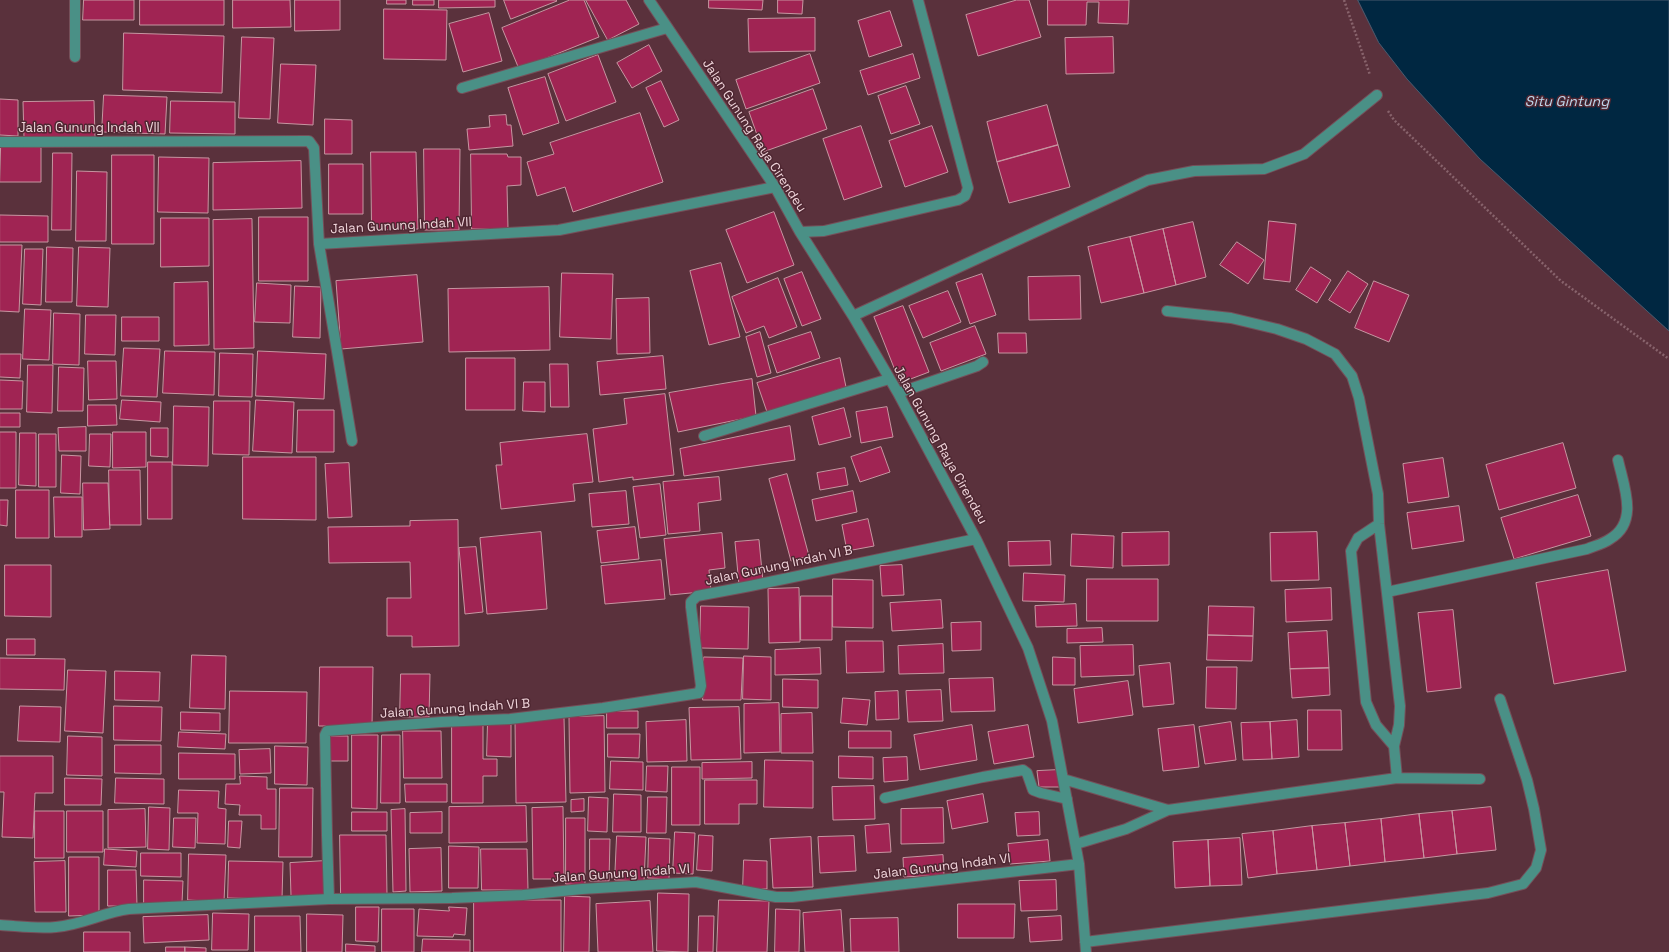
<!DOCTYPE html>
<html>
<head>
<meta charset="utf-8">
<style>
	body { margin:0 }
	canvas { display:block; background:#5a313c }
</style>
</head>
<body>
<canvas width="1669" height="952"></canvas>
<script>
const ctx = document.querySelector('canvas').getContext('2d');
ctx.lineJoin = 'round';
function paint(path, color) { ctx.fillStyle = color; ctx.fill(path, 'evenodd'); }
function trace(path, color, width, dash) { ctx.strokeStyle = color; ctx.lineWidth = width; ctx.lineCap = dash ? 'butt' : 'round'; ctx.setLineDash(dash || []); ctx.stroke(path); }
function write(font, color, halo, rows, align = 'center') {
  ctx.font = font + ' "Space Grotesk",sans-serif'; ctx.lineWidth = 3; ctx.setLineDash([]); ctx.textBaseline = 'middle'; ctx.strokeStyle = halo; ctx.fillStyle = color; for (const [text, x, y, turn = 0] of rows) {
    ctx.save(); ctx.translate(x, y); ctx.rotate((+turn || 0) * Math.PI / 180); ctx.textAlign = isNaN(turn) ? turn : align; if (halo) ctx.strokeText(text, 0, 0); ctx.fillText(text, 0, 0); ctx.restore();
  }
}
const water = new Path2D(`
	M1358 0H1669V331L1480 159 1407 79 1379 43Z`);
paint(water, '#002741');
trace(water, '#485b6f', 1);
const building = new Path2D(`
	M84 0H134V20H83Z
	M140 0H224V25H140Z
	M233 0H290L291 27 233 28Z
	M295 0H340V30L295 31Z
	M387 0H406V4H387Z
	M413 0H434V5H413Z
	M439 0H495V7L439 8Z
	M504 0H556L557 1 511 19Z
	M570 0H584L599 37 519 69 502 28Z
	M586 0H626L639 24 608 40Z
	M709 0H763L762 10 709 8Z
	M778 0H803L802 14 778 13Z
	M1017 0H1029L1041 37 978 56 966 15Z
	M1048 0H1129L1128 24 1098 23 1099 2H1087L1086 25H1048Z
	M384 9 447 10 446 60 384 59Z
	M890 11 902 46 869 57 858 21Z
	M489 13 502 61 463 72 449 24Z
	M815 18V51L749 52 748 19Z
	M124 33 224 36 222 93 123 90Z
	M242 37 274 38 270 119 239 118Z
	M1113 37 1114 73 1066 74 1065 38Z
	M649 45 662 71 632 88 617 63Z
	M810 54 820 83 746 109 736 80Z
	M913 54 920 78 868 95 860 71Z
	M598 55 616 102 566 121 548 74Z
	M281 64 316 65 313 125 278 123Z
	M545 77 559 123 523 135 508 88Z
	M661 81 679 120 664 127 646 88Z
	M906 86 920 124 891 134 878 96Z
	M813 89 827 129 763 152 749 112Z
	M104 95 167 97 165 134 102 132Z
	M0 99 18 100V136L0 135Z
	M94 101 95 137 24 138 23 102Z
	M171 101 235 102V134L170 133Z
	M1047 105 1058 145 997 162 987 122Z
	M640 113 663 182 573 212 565 187 537 196 527 162 554 154 550 143Z
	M506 115 507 125H511L513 146 469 150 467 129 490 127 489 116Z
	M325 119 352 120V154H325Z
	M861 126 882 187 844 200 823 139Z
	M932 126 948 172 905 187 889 141Z
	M1058 145 1070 187 1009 203 997 162Z
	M1 147H41V182H0Z
	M424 149H460L459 230H425Z
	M371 152H416L418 229 372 230Z
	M53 153H72L71 230H52Z
	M471 154H507L508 157H521V185L507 186 508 229H472Z
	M112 155H154V244H112Z
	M159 157 209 158 208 213 158 212Z
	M301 161 302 208 213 210V163Z
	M329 164H363V214H329Z
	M77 171 107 172 106 241H76Z
	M774 212 794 265 747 283 726 230Z
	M0 215 48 216V242H0Z
	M259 217H308V281H259Z
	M161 218H209V266L161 267Z
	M252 219 254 348 214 349 213 220Z
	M1269 221 1296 224 1290 282 1264 279Z
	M1193 222 1206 277 1176 285 1163 229Z
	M1163 229 1176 285 1144 293 1130 237Z
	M1130 237 1144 293 1101 303 1088 247Z
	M1237 242 1264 260 1248 284 1220 265Z
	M0 245H22L19 312 0 311Z
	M47 247 73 248 72 302H46Z
	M79 247 110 248 108 307 77 306Z
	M25 249H43L41 305 23 304Z
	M721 263 740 337 709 345 690 271Z
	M1311 267 1331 280 1317 303 1296 290Z
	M1348 271 1368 284 1350 313 1329 300Z
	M802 272 821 319 802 326 784 279Z
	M562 273 613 274 611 339 560 337Z
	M982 274 996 315 970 324 956 283Z
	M417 275 423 342 341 349 336 281Z
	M1080 276 1081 319 1029 320 1028 277Z
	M778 278 797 327 769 338 764 326 746 333 732 297Z
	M1374 281 1409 295 1389 342 1355 328Z
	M208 282 209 345 174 346V283Z
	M257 283 291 285 290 323 255 322Z
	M295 286 321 287 320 338 293 337Z
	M549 287 550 350 449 352 448 289Z
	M948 291 961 322 923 338 909 306Z
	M649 298 650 353 617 354 616 299Z
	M903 306 929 372 900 383 874 317Z
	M25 309 51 310 49 360 23 359Z
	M54 313 80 314 79 365 53 364Z
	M86 315H116L115 355 85 354Z
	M122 317H159V341H122Z
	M975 326 986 354 941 371 930 343Z
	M760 332 771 373 757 377 746 337Z
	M811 332 820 358 777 373 768 346Z
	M998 333H1026L1027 353H999Z
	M124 348 160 349 157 397 121 396Z
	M165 351 215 352 214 395 163 393Z
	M258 351 326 354 324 399 256 396Z
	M220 353 253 354 252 397 219 396Z
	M0 354H21L20 378 0 377Z
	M663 356 666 389 600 395 597 362Z
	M466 358H515V410H466Z
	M840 358 846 387 767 412 757 383Z
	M88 361H116L117 399 89 400Z
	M550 364H568L569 407H551Z
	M28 365H53L52 413 27 412Z
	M59 367 84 368 83 411H58Z
	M752 379 756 416 678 432 669 393Z
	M0 380 23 381 22 409H0Z
	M524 382H545V412L523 411Z
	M665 394 674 475 633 480V477L599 482 593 429 627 424 624 399Z
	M122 400 161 402 160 422 120 419Z
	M256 400 294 402 292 453 253 451Z
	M214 401H250L249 455 213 454Z
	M88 405H116L117 425 88 426Z
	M174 406 209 407 208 466 173 465Z
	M887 407 893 437 861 443 856 412Z
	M844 408 851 437 819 445 812 417Z
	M298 410H334V452H297Z
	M0 413H20V427H0Z
	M790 426 795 460 684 476 680 449Z
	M86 427V451H59L58 428Z
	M151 428H168V457L151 456Z
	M0 432H16V488H0Z
	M113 432H146V467L113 468Z
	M20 433H36V486L19 485Z
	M39 434H56V487H39Z
	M90 434H111L110 467 89 466Z
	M587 434 593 482 573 484 575 501 501 509 496 465H502L500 443Z
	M1563 443 1576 488 1499 510 1486 465Z
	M881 447 890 472 860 482 851 457Z
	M62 455 81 456 80 494 61 493Z
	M243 457H316V520L243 519Z
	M1443 458 1449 497 1408 503 1403 464Z
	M148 462H172V519H148Z
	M349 463 352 517 328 518 325 464Z
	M845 468 848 485 820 490 817 473Z
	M109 470H140L141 525H110Z
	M787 474 809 556 791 561 769 479Z
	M719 477 721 500 698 503 700 531 668 534 663 482Z
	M83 483H108L110 529 84 530Z
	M660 484 666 535 640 538 633 487Z
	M16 490H49V538H16Z
	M626 491 629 524 592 527 589 494Z
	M853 491 857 512 816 521 812 500Z
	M1578 495 1591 536 1514 559 1501 518Z
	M54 497H82V537H55Z
	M0 500H8L7 526 0 525Z
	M1459 506 1464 541 1412 549 1407 513Z
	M868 519 874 546 847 551 842 525Z
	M458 520 459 646 412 647V636H387V598H411L410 562 329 563 328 527 410 526V521Z
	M635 527 639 559 601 563 597 531Z
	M541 532 547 609 487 614 480 538Z
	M1169 532V565L1122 566V533Z
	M1317 532 1319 580 1271 581 1270 533Z
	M722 533 725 568 709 570 711 591 670 595 664 539Z
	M1072 534 1114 536 1113 568 1071 566Z
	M759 540 763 582 739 585 735 542Z
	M1050 541 1051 565 1009 566 1008 542Z
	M476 547 483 612 465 614 459 548Z
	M661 560 665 599 605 604 601 566Z
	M5 565H51V617L5 616Z
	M902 565 904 595 882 596 880 566Z
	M1608 570 1626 671 1554 684 1536 583Z
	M1024 573 1065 575 1064 602 1023 601Z
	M833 579 873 580V628L833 627Z
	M1087 579H1158V621H1087Z
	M799 588 800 642 769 643 768 589Z
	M1331 588 1332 620 1286 622 1285 590Z
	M801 596H832V640H801Z
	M941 600 943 628 892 631 890 603Z
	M1076 604 1077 626 1036 627 1035 606Z
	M701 606 749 607 748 649 700 648Z
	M1209 606 1254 607 1253 636 1208 635Z
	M1453 610 1461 688 1427 692 1418 613Z
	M981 622V650L952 651 951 623Z
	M1102 628 1103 642 1067 643V629Z
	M1327 631 1329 668 1290 669 1288 633Z
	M1208 635 1253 636 1252 661 1207 660Z
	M7 639H35V655H7Z
	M846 641H883L884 672 847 673Z
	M943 644 944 673 899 674 898 646Z
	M1133 645 1134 675 1081 677 1080 646Z
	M820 648 821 674 775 675V650Z
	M192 655 226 656 225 709 190 708Z
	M744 656 771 657V700L743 699Z
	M704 657 743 658 741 700H703Z
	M1053 657 1075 658V685H1053Z
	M0 658 65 659 64 690 0 689Z
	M1170 663 1174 704 1143 707 1139 666Z
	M320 667H373L372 726H319Z
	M1207 667H1237L1236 709 1206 708Z
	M1329 668 1330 695 1292 698 1290 669Z
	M68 670 106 671 103 733 65 731Z
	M115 671 160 672 159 701 115 700Z
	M401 674H430L429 717H400Z
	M993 678 995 711 951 712 949 679Z
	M783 679 818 680V708L783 707Z
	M1128 681 1133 715 1078 723 1074 689Z
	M941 690 943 721 908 722 906 691Z
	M230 691 307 692 306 743H229Z
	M898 691 899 719 876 720 875 692Z
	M843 698 870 700 867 725 841 723Z
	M779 703 780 752 744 753V704Z
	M20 706 61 707 60 742 18 741Z
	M114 706 162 707 161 741 114 740Z
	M739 707 741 759 691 760 689 708Z
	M1308 710H1341L1342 750H1308Z
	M607 711H638V728H607Z
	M181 712 220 713V731L181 730Z
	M812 713 813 753H781V714Z
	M604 716 605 792 570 793 569 717Z
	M564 718 566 802 516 803 515 719Z
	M686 720 687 761 647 762 646 722Z
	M1297 720 1299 757 1272 759 1270 722Z
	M488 721H511V757L487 756Z
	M1231 722 1236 760 1205 764 1199 727Z
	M1270 722 1272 759 1243 760 1241 723Z
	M452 725H483V759H497V776H483V803H452Z
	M972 725 977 760 920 770 914 735Z
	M1028 725 1034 757 994 764 988 732Z
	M1194 725 1199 767 1163 771 1158 729Z
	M403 731H441L442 778H404Z
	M849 731H891V748H849Z
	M179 732 226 734 225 749 178 747Z
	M608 734H640L639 758 608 757Z
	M352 735H378L377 809 352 808Z
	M382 735H400V803H381Z
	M68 736 102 737V776L67 775Z
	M326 736H348V761H326Z
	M115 745H161V774L115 773Z
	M275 746 308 747 307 785 275 784Z
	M270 749 271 773 240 774 239 750Z
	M179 753 235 754V779H179Z
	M0 756H53V793H35L33 838 2 837 4 792H0Z
	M839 756 873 757V779L839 778Z
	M907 757 908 780 884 782 883 758Z
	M765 760 813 761V808L764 807Z
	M611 761 643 762V790L610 789Z
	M752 762V778L702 779V763Z
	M647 766H668L667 792 646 791Z
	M672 767H700V825H672Z
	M1058 770 1061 787H1039L1037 771Z
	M240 776 267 777V789H276V829H261V815H239L240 805 225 804 226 784H240Z
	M65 778 102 779 101 805H65Z
	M116 778 164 779V804L115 803Z
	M705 780H757V804H739V824H705Z
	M405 784H447V802H406Z
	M874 786 875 819 833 820 832 787Z
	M280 788H313L312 857H279Z
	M179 790 219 791 218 808 226 809 225 844 197 843 198 813H178Z
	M614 794 641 795V832H613Z
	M983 794 988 822 952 829 947 801Z
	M589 797 608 798 607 832 588 831Z
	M648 797H667L666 833H647Z
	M584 799V811L571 812V800Z
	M526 806 527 842 449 843V807Z
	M149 807 170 808 169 850 148 849Z
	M563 807 564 879H533L532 808Z
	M1491 807 1496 850 1457 854 1452 811Z
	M943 808 944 843 901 844V809Z
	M145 809 146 847 108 848V810Z
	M405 809 406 891 393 892 391 810Z
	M35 811H64V858H35Z
	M67 811H103V852H67Z
	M1452 811 1457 854 1424 858 1419 814Z
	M352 812H387V831H352Z
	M442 812V833H410V813Z
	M1039 812 1040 835 1017 836 1015 813Z
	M1419 814 1424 858 1385 862 1381 819Z
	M174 818H196L195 848 173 847Z
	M566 818H585V885L566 884Z
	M1381 819 1385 862 1350 866 1345 823Z
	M229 821H242L240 848 228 847Z
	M1345 823 1350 866 1317 870 1312 826Z
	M889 824 891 852 867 853 865 826Z
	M1312 826 1317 870 1277 874 1273 831Z
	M1273 831 1277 874 1248 878 1242 834Z
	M675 832 695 833 693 874 673 873Z
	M340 835H386L387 895H341Z
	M699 835 713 836 712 871 697 870Z
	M617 836 646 837 644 881 615 880Z
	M854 836 856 871 820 873 818 837Z
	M811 837 813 887 773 888 770 839Z
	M649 838 670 839 669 879 648 878Z
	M1240 838 1242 885 1210 886 1208 840Z
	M590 839H610L609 881H590Z
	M1048 840 1050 861 1010 864 1008 844Z
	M1208 840 1210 886 1175 888 1173 842Z
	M449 846 479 847 478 888H449Z
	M441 848 442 891 410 892 409 849Z
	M105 849 137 851 136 867 104 865Z
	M481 849H527L528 890H482Z
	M141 853H181V877L141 876Z
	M189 854 226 855 224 902 188 900Z
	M943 855 944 875 904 877 903 858Z
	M69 857H99V915L69 916Z
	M744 860 767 861V889L743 888Z
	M65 861 66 912H35L34 862Z
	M229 861 283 862 282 899 228 898Z
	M325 861 326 895 291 896 290 863Z
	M108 870H136L137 906H108Z
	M144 880 183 881 182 903 144 905Z
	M1056 880 1057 910 1021 911 1019 881Z
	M658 893 689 894 688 952 657 951Z
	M565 896 590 897 589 952H564Z
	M474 900H561V952H474Z
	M719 900 769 901 767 952H717Z
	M650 901 653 952H598L596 904Z
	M958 904H1015L1014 938H958Z
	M356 907H379L378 942 356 941Z
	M449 907 467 908 465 935 454 934 453 937 417 936 419 909 449 911Z
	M382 909H414V952H382Z
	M776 909 800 910 799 952H775Z
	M841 910 844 952H805L803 913Z
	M213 913 249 914 248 950H212Z
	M307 914 343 915 342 952H307Z
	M208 915 209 940 144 943 143 917Z
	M255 916H300L301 952H255Z
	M699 916H714L713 952H698Z
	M1061 916 1062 940 1030 942 1028 918Z
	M898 918 899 952H851L850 919Z
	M84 932H130V952H84Z
	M423 939 470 940V952H422Z
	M346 944 375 946V952H346Z
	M166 947H185V952H166Z
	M185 947 206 948V952H185Z`);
paint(building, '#a02453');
trace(building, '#c795a1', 1);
const minor = new Path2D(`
	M75 0V57
	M649 0 775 187 800 232 853 316 898 393 976 539 1028 648 1052 721 1079 864 1086 952
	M462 88 667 28
	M0 142 309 141 314 148 319 244 559 230 775 187
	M800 232 824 231 958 200 965 196 968 188 918 0
	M319 244 352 441
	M1167 311 1231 318 1277 329 1306 339 1335 354 1352 376 1359 398 1378 494 1379 524 1400 706 1399 725 1394 746 1397 778
	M853 316 1148 180 1194 171 1264 169 1304 154 1377 95
	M898 393 977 366 983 362
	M704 436 889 379
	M1379 524 1358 538 1351 551 1366 702 1376 725 1394 746
	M1387 592 1587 549C1594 546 1603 544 1610 539 1639 522 1624 487 1618 460
	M1063 779 1168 810
	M885 798 983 777 1023 770 1027 773 1033 790 1041 793 1067 799
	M1076 844 1126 829 1168 810 1397 778 1480 779
	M329 899 452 898 523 895 582 889 696 882 776 897H792L1079 864
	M0 925C18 926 38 929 56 927 82 925 104 912 129 909L329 899 327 835 325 735 327 731 441 722 510 719 603 708 699 693 701 686 691 607V602L697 596 750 586 976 539
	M1085 942 1488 893 1523 884 1536 868 1541 850 1534 809 1527 780 1500 699`);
trace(minor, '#754f59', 12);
trace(new Path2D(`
	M1344 0 1370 75
	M1388 111 1394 120 1561 281 1669 359`), '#88636c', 2.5, [2, 2]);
trace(minor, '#4a9086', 10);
write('13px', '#f0d5db', '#4f2732', [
	["Jalan Gunung Indah VII",89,128],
	["Jalan Gunung Raya Cirendeu",754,136,57],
	["Jalan Gunung Indah VII",401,226,-3],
	["Jalan Gunung Raya Cirendeu",940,445,61],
	["Jalan Gunung Indah VI B",779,566,-12],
	["Jalan Gunung Indah VI B",455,709,-4],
	["Jalan Gunung Indah VI",942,867,-7],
	["Jalan Gunung Indah VI",621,874,-4]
]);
write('italic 14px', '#bfd8ec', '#4f2732', [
	["Situ Gintung",1567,102]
]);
</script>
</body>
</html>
